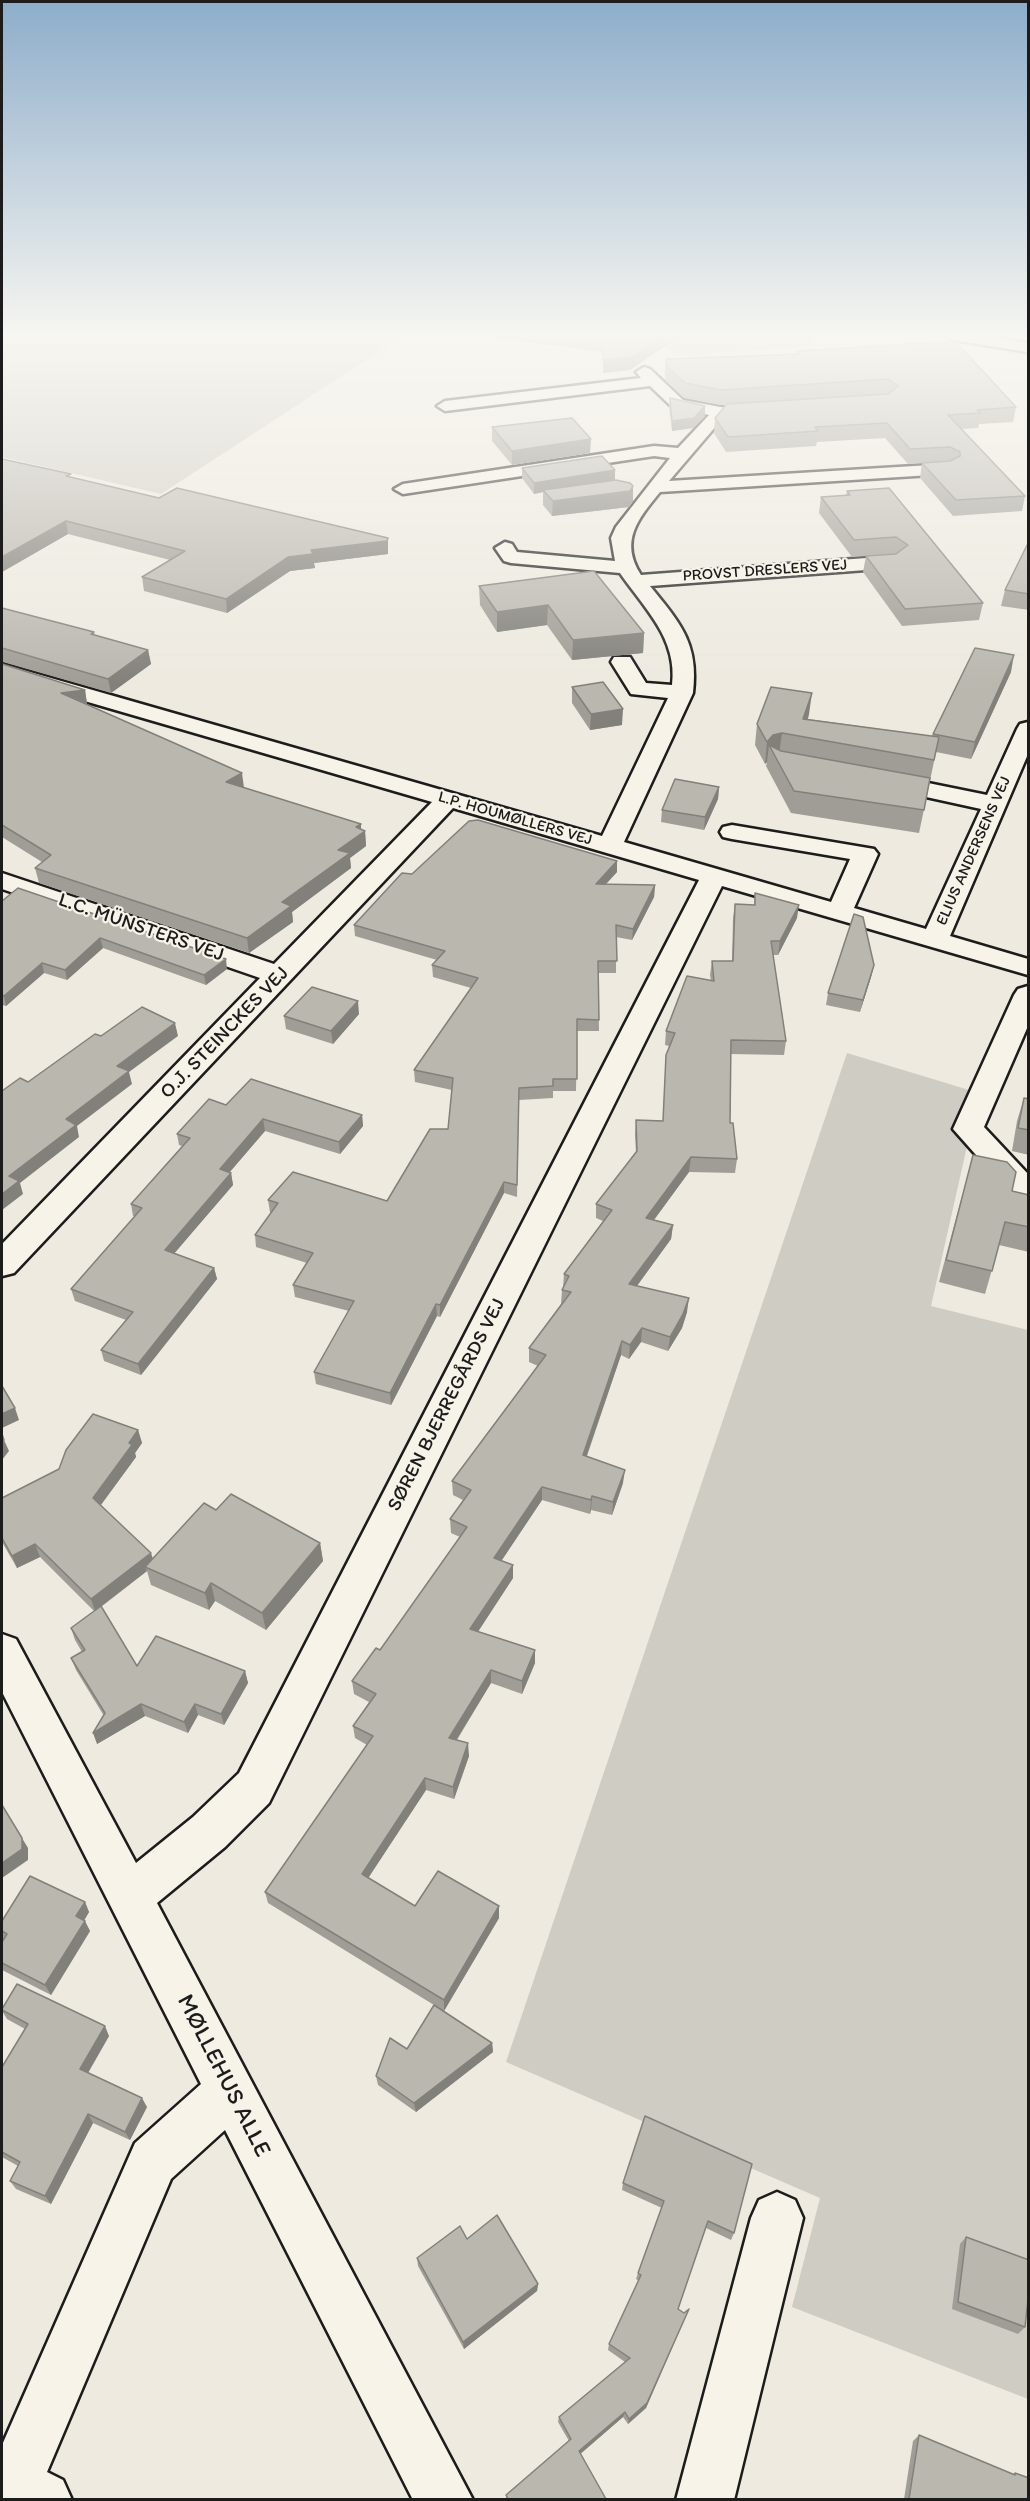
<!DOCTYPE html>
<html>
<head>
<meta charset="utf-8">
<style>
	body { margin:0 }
	#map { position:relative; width:1030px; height:2501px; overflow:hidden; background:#eeeae0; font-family:Itim,sans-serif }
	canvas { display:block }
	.frame { position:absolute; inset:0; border:3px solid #1c1c1c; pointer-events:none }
</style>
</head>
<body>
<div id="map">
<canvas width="1030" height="2501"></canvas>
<div class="frame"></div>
</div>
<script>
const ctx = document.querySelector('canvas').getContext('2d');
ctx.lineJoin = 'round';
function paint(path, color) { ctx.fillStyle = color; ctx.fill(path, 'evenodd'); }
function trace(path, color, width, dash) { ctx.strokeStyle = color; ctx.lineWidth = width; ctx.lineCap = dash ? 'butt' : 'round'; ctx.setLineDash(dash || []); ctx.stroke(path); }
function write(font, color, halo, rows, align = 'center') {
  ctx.font = font + ' Itim,sans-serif'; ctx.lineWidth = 4.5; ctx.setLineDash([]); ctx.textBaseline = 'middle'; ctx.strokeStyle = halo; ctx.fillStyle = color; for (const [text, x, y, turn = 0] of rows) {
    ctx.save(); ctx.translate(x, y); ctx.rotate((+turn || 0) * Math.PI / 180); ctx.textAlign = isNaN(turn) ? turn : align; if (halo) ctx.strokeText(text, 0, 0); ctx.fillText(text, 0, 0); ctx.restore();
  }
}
paint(new Path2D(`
	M2 335H405L161 494 2 457Z
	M652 335H808L817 346 676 356Z
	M847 1053 979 1093 931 1306 1028 1330V2399L792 2307 820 2198 506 2062Z`), '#cfccc3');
const minor = new Path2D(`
	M946 335H980L1028 343V352L953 340Z
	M644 367 650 369 683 400 726 408 728 412 669 481 947 464 956 469 947 474 660 492C638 519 619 541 641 575L893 556 903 562 893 568 650 586C680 623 699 643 693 693L624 842 831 902 850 859 732 839 723 837 720 832 723 827 732 825 874 849 878 854 854 908 926 929 981 809 876 786 872 781 876 776 884 774 987 795 1017 729 1020 724 1028 722V754L950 936 1028 959V975L722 886 269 1803 225 1847 157 1903 473 2500H413L225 2130 171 2179 47 2472 63 2480 72 2500H2V2445L135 2143 201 2084 2 1692V1634L16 1639 136 1863 193 1817 239 1773 699 880 453 808 14 1273 2 1276V1244L260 978 2 889V873L274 964 432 802 2 677V664L602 836 668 698 631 694 611 662 614 657H630L646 683 672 685C678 639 645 609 620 573L511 563 504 561 495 548 505 542 512 544 517 552 615 561 611 538 616 527 670 458 654 456 403 494 394 489 403 484 654 446 678 448 709 415 672 407 650 386 445 411 437 406 445 401 641 378 636 372Z
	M1028 986V1026L984 1127 1028 1174 1027 1203 1016 1200 953 1129 1014 995 1018 989Z
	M777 2192 795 2200 803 2218 734 2500H676L751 2218 759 2200Z`);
trace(minor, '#1c1c1c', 5);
paint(minor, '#f7f3e8');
paint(new Path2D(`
	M477 335H681L630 370 603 373V352Z
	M798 351 1016 407 1013 422 979 424 978 428 962 429 1025 496 1022 511 953 516 920 478 922 463 908 464 885 438 817 442 816 446 726 452 714 433 715 418 886 394 720 405 684 398 666 381 665 373 666 359 798 354Z
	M670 398 705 416 693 428 672 431 669 407Z
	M492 427 590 453 512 465 492 441Z
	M522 468 615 480 633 486V501L629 507 552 516 543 505V492L534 494 522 478Z
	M72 478 388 554 314 563 315 568 290 571 227 613 144 591 142 577 170 560 68 534 2 572Z
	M847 491 983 603 979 620 902 626 863 572 866 556 852 557 819 513 821 497 846 496Z
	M1029 541V610L1001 606 1005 590Z
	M479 586 644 633 643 653 572 660 547 625 497 632 480 605Z
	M2 608 94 632 95 635 148 650 151 664 111 693 3 662 2 663Z
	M2 664 85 690 87 704H86L244 788 361 824V830L365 831 366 846 350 858 351 868 292 912 293 922 249 953 39 883 35 868 42 862 2 837Z
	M1011 672 971 759 936 752 919 833 791 813 766 766 767 762 765 764 755 745 757 724 809 714 808 719 932 736 933 734Z
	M572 687 622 725 590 730 572 703Z
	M719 787 718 799 704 830 661 822 662 810Z
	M617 861V872L606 884 655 885 654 897 632 940 616 937V973H598L599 1031H577L576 1091H553V1098L519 1100 517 1197 504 1193 440 1317 437 1316 391 1405 316 1384 314 1372 349 1311 295 1297 293 1285 307 1263 256 1247 255 1235 271 1213 270 1212 268 1200 387 1201 448 1129 452 1090 415 1082 414 1070 471 988 433 977 432 965 437 960 355 936 354 925 412 874Z
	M755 893 797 918 778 955H773L786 1041 784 1055 731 1054 730 1123 737 1159 735 1173 689 1172 654 1220 673 1225 671 1239 637 1286 687 1312 682 1328 668 1351 641 1342 629 1359 621 1355 587 1456 623 1483 612 1515 591 1510 590 1514 542 1500 501 1561 513 1565V1578L478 1632 535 1650V1663L522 1694 491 1683 457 1740 469 1756 454 1799 426 1790 368 1878 415 1906H499V1918L444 2011 492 2043 493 2052 416 2112 378 2085 376 2076 407 2049 434 2005 268 1903 265 1892 367 1745 355 1738 353 1726 369 1702 354 1694 352 1681 380 1650 460 1537 451 1533 450 1519 463 1500 453 1495 452 1481 538 1366 529 1362V1348L561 1304 562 1290 563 1287 564 1274 603 1221 596 1218V1204L636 1153 635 1135 636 1120 663 1121 666 1055 669 1046 665 1045 666 1031 711 981 710 975 712 961H732L733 918 735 904 754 905Z
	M2 901 227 969 206 985 103 948 67 980 44 973 6 1006 2 1005Z
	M874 965 871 977 860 1012 826 1005 828 993Z
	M359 1014 333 1044 286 1029 284 1016Z
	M1024 1098 1029 1099V1155L1012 1151 1017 1121Z
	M226 1105 362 1115 363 1126 340 1154 265 1131 229 1173H231L233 1185 174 1253 214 1268 217 1279 141 1375 104 1361 101 1350 126 1320 75 1301 71 1289 135 1216H133L131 1204 182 1146 179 1145 177 1134Z
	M973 1155 1012 1191 1029 1195V1252L999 1245 985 1294 939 1282Z
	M138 1430 142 1443 135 1453 136 1457 101 1505 153 1559 216 1510 320 1543 323 1561 266 1630 215 1601 209 1610 151 1585 147 1571 101 1607 137 1666 245 1671 248 1683 224 1725 198 1715 188 1733 145 1716 97 1744 104 1716 76 1670 71 1658 82 1652 75 1640 71 1628 94 1611 40 1557 17 1568 2 1542V1498Z
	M85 1902 89 1912 84 1920 90 1931 51 1995 2 1970V1942L3 1939 2 1937V1921Z
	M2 2009 109 2036 88 2073 147 2107 130 2140 93 2123 51 2204 16 2189 10 2181 18 2166 2 2157V2067L25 2029 7 2019 2 2011Z
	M623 2183 734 2233 731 2240 706 2228 678 2309 686 2315 646 2408 628 2424 623 2417 580 2454 606 2499H506V2495L569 2441 558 2422 559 2417 625 2362 608 2350 609 2344 639 2281 636 2279 638 2273 662 2208 622 2190Z
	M966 2237 1025 2327 1018 2334 952 2309 960 2244Z
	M467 2239 538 2284 537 2291 464 2349 418 2266 417 2258Z
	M919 2435 1013 2474 1015 2473 1029 2499H904L913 2441Z`), '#a09d96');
paint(new Path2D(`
	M663 335H681L630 370 603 373V360Z
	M705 406V416L693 428 672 431V421Z
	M591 439 590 453 512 465V451Z
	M615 470V481L543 490V492L534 494V483Z
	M633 486V501L629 507 552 516 553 501Z
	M66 521 68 534 2 572V557Z
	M388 538V554L314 563 315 568 290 571 227 613 226 599 288 557 311 550Z
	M548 605 547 625 497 632V612Z
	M644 633 643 653 572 660 573 640Z
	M148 650 151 664 111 693 108 679Z
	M1014 655 1011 672 971 759 975 742Z
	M85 690 87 704 64 708 61 693Z
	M812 693 809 714 802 737 803 719Z
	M623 709 622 725 590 730 591 714Z
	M782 733 779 755 769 745 767 762 765 764 767 742 773 735Z
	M242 773 244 788 226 782Z
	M719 787 718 799 704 830 705 817Z
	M361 824V834L365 831 366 846 350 858 351 868 292 912 293 922 249 953 247 938 282 902 338 850 356 827Z
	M617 861V872L595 896 596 884Z
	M655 885 654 897 632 940 633 929Z
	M799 905 797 918 778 955 780 941Z
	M100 938 103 948 67 980 65 970Z
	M226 959 227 969 206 985 204 975Z
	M42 963 44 973 6 1006 4 996Z
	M874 965 871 977 860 1012 863 1000Z
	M358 1001 359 1014 333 1044 331 1031Z
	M175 1023 178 1036 129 1072 132 1084 77 1126 79 1137 20 1183 23 1194 2 1210V1194L9 1176 66 1119 117 1066Z
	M362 1115 363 1126 340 1154 339 1142Z
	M263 1119 265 1131 222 1181 220 1169Z
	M691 1157 689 1172 645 1232 646 1218Z
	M231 1173 233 1185 167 1262 165 1250Z
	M504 1182V1193L440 1317V1305Z
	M673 1225 671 1239 628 1298 629 1284Z
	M214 1268 217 1279 141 1375 138 1364Z
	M689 1298 687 1312 682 1328 668 1351 670 1337Z
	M436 1304 437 1316 391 1405 390 1393Z
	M642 1328 641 1342 629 1359 630 1345Z
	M622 1341 621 1355 582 1469 583 1455Z
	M15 1408 19 1420 2 1428V1414Z
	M138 1430 142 1443 135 1453 136 1457 97 1510 93 1498Z
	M4 1440 9 1451 2 1460V1444Z
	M625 1470 623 1483 612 1515 613 1502Z
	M542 1487V1500L494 1572V1558Z
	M592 1496 591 1510 590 1514 591 1500Z
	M320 1543 323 1561 266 1630 262 1613Z
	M35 1544 40 1557 17 1568 12 1556Z
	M151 1553 155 1565 145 1567 147 1571 95 1611 91 1599Z
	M513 1565V1578L471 1642 470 1629Z
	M211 1583 215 1601 209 1610 205 1593Z
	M535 1650V1663L522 1694V1681Z
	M491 1670V1683L450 1750 449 1738Z
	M245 1671 248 1683 224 1725 221 1714Z
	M141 1704 145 1716 97 1744 93 1733Z
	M195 1704 198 1715 188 1733 184 1722Z
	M468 1743 469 1756 454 1799 453 1787Z
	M425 1778 426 1790 363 1886 362 1874Z
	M22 1838 28 1848V1860L2 1878V1863Z
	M85 1902 89 1912 81 1926 76 1916Z
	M499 1906V1918L444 2011V2000Z
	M85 1921 90 1931 51 1995 45 1985Z
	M105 2026 109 2036 85 2078 80 2069Z
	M492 2043 493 2052 416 2112 414 2103Z
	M142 2098 147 2107 130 2140 125 2132Z
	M88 2114 93 2123 51 2204 45 2196Z
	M538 2284 537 2291 464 2349 463 2342Z
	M689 2309 646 2408 628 2424 629 2419Z
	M625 2412 623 2417 578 2456 579 2451Z`), '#82807a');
const building = new Path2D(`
	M577 335H663L631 357 603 360V339Z
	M955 341 1016 407 977 410 981 413 948 415 1025 496 956 500 922 463 950 461 960 456V452L950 447 910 449 887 423 815 427 818 431 728 437 715 418 727 404 888 394 898 386 888 379 721 390 685 383 667 367 666 359 800 354 798 351Z
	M670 398 705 406 694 418 672 421Z
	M572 418 591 439 512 451 492 427Z
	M602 456 615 470 534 483 522 468Z
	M2 459 71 474 66 476 159 498 177 488 388 538 387 541 311 550 313 554 288 557 226 599 142 577 185 551 66 521 2 557Z
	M616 480 630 483 633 486 630 491 553 501 543 490Z
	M889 488 983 603 905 609 866 556 896 554 908 545 896 537 854 540 821 497 850 495 847 491Z
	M1029 541V594L1005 590Z
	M594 571 644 633 573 640 548 605 497 612 479 586Z
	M2 608 94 632 91 634 148 650 108 679 2 648Z
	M975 648 1014 655 975 742 933 734Z
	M2 664 85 690 61 693 242 773 226 782 361 824 356 827 365 831 338 850 350 853 282 902 291 906 247 938 35 868 51 855 2 825Z
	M603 682 623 709 591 714 572 687Z
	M771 687 812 693 803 719 939 737 934 760 782 733 773 735 767 742 757 724Z
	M769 745 781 751 930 778 924 810 794 791Z
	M675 779 719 787 705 817 662 810Z
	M478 820 617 861 596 884 655 885 633 929 616 925 617 961H598L599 1020 577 1019V1079H553V1086L519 1088 517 1185 504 1182 440 1305 436 1304 390 1393 314 1372 354 1301 293 1285 313 1253 255 1235 278 1203 268 1200 293 1172 387 1201 430 1129H448L453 1078 414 1070 478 978 432 965 445 951 354 925 402 873 412 874 469 821Z
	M18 888 226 959 204 975 100 938 65 970 42 963 4 996 2 995V901Z
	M755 893 799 905 780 941H771L786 1041 731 1040 730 1123H733L737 1159 691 1157 646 1218 673 1225 629 1284 689 1298 683 1314 670 1337 642 1328 630 1345 622 1341 583 1455 625 1470 613 1502 592 1496 591 1500 542 1487 494 1558 513 1565 470 1629 535 1650 522 1681 491 1670 449 1738 468 1743 453 1787 425 1778 362 1874 415 1906 438 1871 499 1906 444 2000 265 1892 373 1736 353 1726 376 1694 352 1681 376 1648 380 1650 467 1527 450 1519 471 1490 452 1481 546 1355 529 1348 571 1292 562 1290 569 1276 564 1274 612 1210 596 1204 637 1151 636 1120 663 1121 666 1055 675 1033 666 1031 687 976 714 981 712 961H733L735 904 755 905Z
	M854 914 863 917 874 965 863 1000 828 993Z
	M312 987 358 1001 331 1031 284 1016Z
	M142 1007 175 1023 117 1066 129 1071 66 1119 76 1125 9 1176 19 1181 2 1194V1091L20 1078 28 1082 95 1034 101 1036Z
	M251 1079 362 1115 339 1142 263 1119 220 1169 231 1173 165 1250 214 1268 138 1364 101 1350 133 1312 71 1289 142 1208 131 1204 190 1138 177 1134 209 1099 226 1105Z
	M1024 1098 1029 1099V1130L1018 1128Z
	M973 1155 1007 1162 1016 1172 1012 1191 1029 1195V1227L1005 1222 992 1271 946 1260Z
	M2 1386 15 1408 2 1414Z
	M93 1414 138 1430 129 1443 132 1445 93 1498 151 1553 91 1599 35 1544 12 1556 2 1538V1498L59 1469 66 1450Z
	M2 1434 4 1440 2 1444Z
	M231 1494 320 1543 262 1613 211 1583 205 1593 145 1567 204 1503 216 1510Z
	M101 1606 137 1666 156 1636 245 1671 221 1714 195 1704 184 1722 141 1704 93 1733 105 1713 71 1658 85 1650 71 1628Z
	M2 1805 22 1838V1849L2 1863Z
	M30 1876 85 1902 76 1916 85 1921 45 1985 2 1963V1942L7 1934 2 1931V1921Z
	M17 1984 105 2026 80 2069 142 2098 125 2132 88 2114 45 2196 10 2181 20 2162 2 2152V2067L28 2024 2 2010V2009Z
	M434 2005 492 2043 414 2103 376 2076 390 2038 407 2049Z
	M645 2116 752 2164 734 2233 708 2221 678 2309 684 2313 689 2309 647 2403 629 2419 625 2412 579 2451 606 2499H508L506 2495 571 2439 559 2417 630 2358 609 2344 641 2275 638 2273 664 2201 623 2183Z
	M497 2215 538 2284 463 2342 417 2258 460 2226 467 2239Z
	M966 2237 1029 2260V2290L1025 2327 958 2302Z
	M919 2435 1015 2475V2473L1029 2478V2499H909Z`);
paint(building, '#bab7af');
trace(building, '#82807a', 1.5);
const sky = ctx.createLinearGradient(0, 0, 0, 685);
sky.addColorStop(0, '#8dadca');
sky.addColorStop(0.49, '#f7f6f1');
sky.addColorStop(1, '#f7f6f100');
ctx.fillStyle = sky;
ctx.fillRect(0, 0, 1030, 685);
write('16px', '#1c1c1c', '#f7f3e8', [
	["PROVST DRESLERS VEJ",765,571,-4],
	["L.P. HOUMØLLERS VEJ",515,819,16],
	["ELIUS ANDERSENS VEJ",974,851,-66]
]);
write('20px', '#1c1c1c', '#f7f3e8', [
	["L.C. MÜNSTERS VEJ",141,928,19],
	["O.J. STEINCKES VEJ",225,1033,-46],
	["SØREN BJERREGÅRDS VEJ",447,1405,-63]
]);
write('24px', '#1c1c1c', '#f7f3e8', [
	["MØLLEHUS ALLE",223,2076,63]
]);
</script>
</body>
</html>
